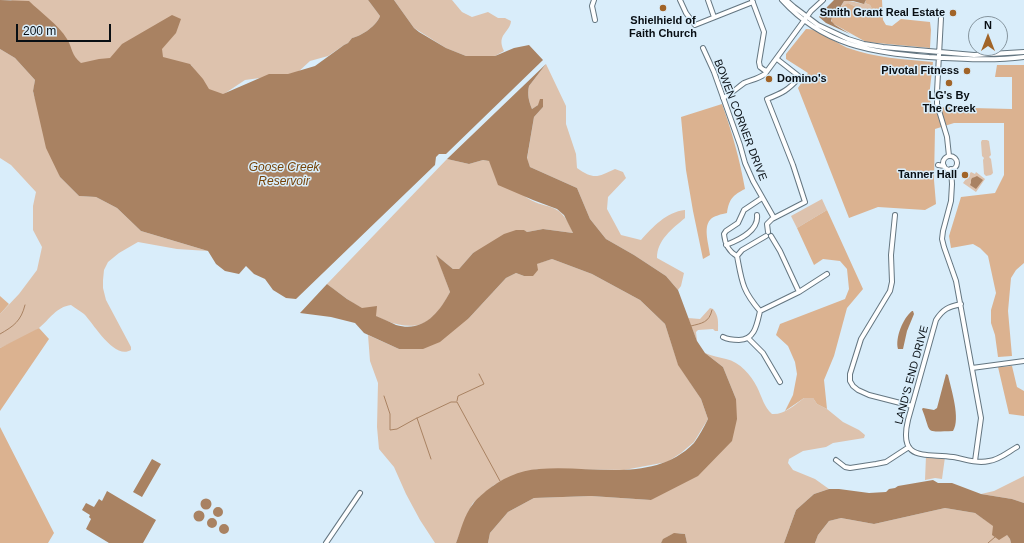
<!DOCTYPE html>
<html>
<head>
<meta charset="utf-8">
<style>
	body { margin:0 }
	#map { position:relative; width:1024px; height:543px; overflow:hidden; background:#d9edfa; font-family:Arial,sans-serif }
	canvas { display:block }
	.north { position:absolute; left:968px; top:16px; width:40px; height:40px; box-sizing:border-box; background:#d9edfa; border:1px solid #85949e; border-radius:50%; rotate:0deg; font-size:11px; font-weight:700; line-height:16px; text-align:center; color:#080e13 }
	.north::after { content:''; display:block; margin:auto; width:14px; height:18px; background:#a16428; clip-path:polygon(50% 0,100% 100%,50% 72%,0 100%) }
	.scale { position:absolute; left:16px; top:24px; width:95px; height:18px; box-sizing:border-box; border:2px solid #080e13; border-top:0; padding-left:5px; font-size:12px; line-height:14px; white-space:nowrap; color:#080e13; -webkit-text-stroke:3px #d9edfa; paint-order:stroke }
</style>
</head>
<body>
<div id="map">
<canvas width="1024" height="543"></canvas>
<div class="north">N</div>
<div class="scale">200 m</div>
</div>
<script>
const ctx = document.querySelector('canvas').getContext('2d');
ctx.lineJoin = 'round';
function paint(path, color) { ctx.fillStyle = color; ctx.fill(path, 'evenodd'); }
function trace(path, color, width, dash) { ctx.strokeStyle = color; ctx.lineWidth = width; ctx.lineCap = dash ? 'butt' : 'round'; ctx.setLineDash(dash || []); ctx.stroke(path); }
function write(font, color, halo, rows, align = 'center') {
  ctx.font = font + ' Arial,sans-serif'; ctx.lineWidth = 3; ctx.setLineDash([]); ctx.textBaseline = 'middle'; ctx.strokeStyle = halo; ctx.fillStyle = color; for (const [text, x, y, turn = 0] of rows) {
    ctx.save(); ctx.translate(x, y); ctx.rotate((+turn || 0) * Math.PI / 180); ctx.textAlign = isNaN(turn) ? turn : align; if (halo) ctx.strokeText(text, 0, 0); ctx.fillText(text, 0, 0); ctx.restore();
  }
}
paint(new Path2D(`
	M11 0H368L380 16C377 25 362 36 352 38L348 43 344 45 328 56 310 61 297 73 245 80 224 94H212L191 65 91 75Z
	M394 0H452L462 12 472 17 488 12 498 18H505L511 21C510 33 496 34 504 51L495 56H466L446 48 414 28Z
	M844 1C852 0 859 5 865 3L870 5 872 9 869 13 848 3 839 10Z
	M0 49 15 58 35 80 33 92 60 177 79 196 96 197 117 208 141 231 208 251 177 249 138 242 119 253 108 262 104 270 103 280V288L106 300 131 347V350C114 360 94 324 84 314 80 311 75 308 71 305 56 307 50 319 39 328 28 337 13 342 0 348V314L19 294 37 270 42 247 33 230V206L36 192 11 165 0 158Z
	M546 64 566 106V124L576 154 577 168C594 180 598 177 615 169L623 172 626 178 608 197 607 209 621 235 641 240C653 227 666 212 685 210V218C672 229 657 240 657 258L684 273 681 286 678 290 666 276 634 255 606 239 590 219 577 188 530 167 527 159 534 117 543 107 538 105 532 109C529 102 527 94 529 86Z
	M982 140H987L989 141 991 155 989 157 991 159 993 173 991 175 986 176 984 174 983 160 984 158 982 156 981 142Z
	M447 159 469 164 483 160 489 161C500 172 511 185 523 195 546 213 559 197 573 233L543 229 527 232 523 230 473 253 459 269H453L437 256 450 292C445 302 439 312 430 319 403 342 349 301 327 284Z
	M971 172 975 174 976 172 985 179 976 192 963 183Z
	M822 199 827 210 797 228 791 216Z
	M552 259 592 274 640 300 665 324 678 364 701 399 708 419 694 442 681 453 667 462 624 470 537 469 494 485 473 503 468 512 456 543H435L420 520 406 494 394 467 379 449 377 427 378 383 370 361 368 335 399 349 469 318 506 278 516 273 524 276 536 264Z
	M710 308 713 309C719 316 718 322 718 331H715L713 329 698 330 696 332 697 341 688 318 700 319Z
	M705 353C712 356 719 357 726 359 740 362 751 375 757 387 762 397 764 407 772 414 784 415 795 405 804 398H813L817 404 827 409 843 422 859 430 865 435 864 438 833 443 826 447 803 451 789 459 788 463 793 470 815 479 829 489 814 494 796 510 784 543H687L685 534C677 532 665 535 661 543H488L490 533 508 512 534 498 591 496 651 500 736 399 723 367Z
	M926 456 945 457 942 479 935 478 925 480Z
	M1024 476V503L1012 499 981 494 994 491Z
	M945 508 975 513 1007 535 1010 539 1011 543H815L818 535 829 521 841 518 874 524Z`), '#ddc2ad');
paint(new Path2D(`
	M866 0H882L883 20 886 25 892 26 901 19 930 22 931 30 930 48 866 42 832 23 831 18 832 16 843 6 848 3 869 13 872 9 870 5 865 3Z
	M806 29C817 28 836 43 848 48 875 58 904 59 933 62L929 97 932 107 1012 109V77H995L997 65H1024V263L1016 270 1011 278 1008 311 1012 356 998 357 995 335 991 323V310L996 293 988 256 980 248 973 244 951 248 949 236 961 197 995 193 1004 175V123H954L935 129 934 180 936 204 925 210 878 207 849 218 798 88 808 73 786 59V54Z
	M722 104C732 132 740 160 745 189 733 195 729 199 727 213 722 214 713 216 710 220 703 228 709 245 710 255L703 259 693 211 686 170 681 117Z
	M827 210 863 289 847 308 834 356 824 380 827 409 817 404 813 398H804L785 411 793 395 797 374 795 362 788 346 776 335 780 324 845 299 849 289 847 269 840 261 823 259 814 265 797 228Z
	M0 296 9 304 0 314Z
	M39 328 49 339 0 411V348Z
	M1012 366 1017 387 1024 391V416L1009 414 998 367Z
	M0 427 54 533 48 543H0Z`), '#dbb290');
paint(new Path2D(`
	M0 0 29 1C40 12 59 25 67 39 73 49 71 55 81 63L99 59 110 58 122 44 172 15 181 19 176 33 162 49 163 57 190 64 203 79 209 89 223 94 269 74H288L315 66 344 45 348 43 352 38C362 36 377 25 380 16L368 0H394L414 28 419 32 446 48 466 56H495L514 48 529 45 543 60 446 154H439L436 157 435 165 296 299 286 298 273 290 265 279 254 274 246 266 239 274 225 271 216 264 208 251 141 231 117 208 96 197 79 196 60 177 46 148 33 91 35 80 15 58 0 49Z
	M834 0H866L864 4 853 1H844L838 11 832 16 831 21 835 25 850 34 826 23 819 17 825 9Z
	M546 64 529 86C527 94 529 102 532 109L538 105 540 99H543V107L534 117 527 158 530 167 577 188 590 219 606 239 634 255 666 276 678 290 697 341 705 353 723 367 736 399 737 419 732 441 698 476 651 500 591 496 534 498 508 512 490 533 488 543H456C461 530 464 515 473 504 476 499 482 495 486 491 501 479 519 470 539 469 590 464 653 485 694 443 699 436 704 427 708 419L701 399 678 365 665 324 640 300 592 274 552 259 537 264 538 270 533 276H524L516 273 506 278 469 318 440 342 423 349H399L364 333 355 323 331 317 300 313 327 284 347 299 362 308 377 306 376 316C383 319 390 322 396 325 423 333 439 313 450 292L436 255 453 269H459L473 253 504 234 516 230H524L527 232 543 229 573 233 564 215 557 209 533 200 498 185 489 161 483 160 469 164 447 159Z
	M977 176 983 180 976 189 970 185 971 183V180L972 178 975 177Z
	M912 311H913L914 314 907 331 903 349H898C895 338 903 318 912 311Z
	M946 374 948 375C951 389 961 419 953 431 923 432 932 434 922 409L923 408 934 410 937 408Z
	M152 459 161 464 142 497 133 492Z
	M933 480 938 483H952L981 494 1012 499 1024 503V543H1011L1010 539 1007 535 999 540 992 535 993 526 975 513 945 508 874 524 841 518 829 521 818 535 815 543H784L796 510 814 494 829 489H839L869 493 886 492 889 489 895 488 898 486Z
	M107 491 156 520 143 543H109L86 529 91 519 89 517 90 515 82 510 86 503 94 507 99 499 102 501Z
	M200.5 504a5.5 5.5 0 1 1 11 0a5.5 5.5 0 1 1-11 0Z
	M213 512a5 5 0 1 1 10 0a5 5 0 1 1-10 0Z
	M193.5 516a5.5 5.5 0 1 1 11 0a5.5 5.5 0 1 1-11 0Z
	M207 523a5 5 0 1 1 10 0a5 5 0 1 1-10 0Z
	M219 529a5 5 0 1 1 10 0a5 5 0 1 1-10 0Z
	M674 533 685 534 687 543H661L663 539Z`), '#a98262');
trace(new Path2D(`
	M691 326C702 323 709 323 712 310
	M0 334C14 326 21 321 25 305
	M384 396 390 414V430L397 429 415 419 451 402H457L500 481
	M457 401 458 396 484 384 479 374
	M417 418 431 459
	M988 543 995 537`), '#a98262', 1);
const minor = new Path2D(`
	M594 0 592 6 595 20
	M680 0 686 13 695 25 753 2
	M708 0 714 17
	M752 0 764 32 759 62 760 67 764 70 767 71
	M782 0C824 46 871 52 929 57 961 59 993 61 1024 57
	M786 0 794 7 818 25 848 39 864 44 883 47 974 55 1024 52
	M941 18 937 92V104L947 137 949 156
	M703 48 714 72 740 145 745 163 753 181 774 218
	M723 98C731 94 737 88 744 83 751 80 758 79 765 74L811 11 823 0
	M943 163a7 7 0 1 1 14 0a7 7 0 1 1-14 0Z
	M938 165 944 166
	M951 169 952 184 951 201 943 231 942 239 944 247 956 281 981 418 975 461
	M895 215 891 255 892 282 890 291 861 339 850 374V381L853 386 858 390 869 395 912 406
	M768 232 767 224 772 219 805 202 793 165 767 99C783 93 788 90 800 77L777 59
	M726 245C739 240 759 231 757 215
	M737 256C728 251 725 244 724 234L726 231 738 223 744 210 762 198
	M799 292 827 274
	M961 304C948 307 943 309 936 320L908 420C898 462 925 453 953 457 965 459 977 464 989 461 999 460 1008 452 1017 447
	M760 311 799 292 780 251 771 236
	M760 311C742 290 742 282 737 256L742 250 766 236
	M723 337C729 340 733 340 739 340 755 340 757 324 760 311
	M748 338 763 353 780 382
	M972 368 1024 361
	M836 460 845 467 850 468 876 464 886 462 909 447
	M326 543 360 493`);
trace(minor, '#647681', 6);
trace(minor, '#fff', 4);
for (const [x, y, r, color] of [
	[663,8,4,"#a16428"],
	[953,13,4,"#a16428"],
	[967,71,4,"#a16428"],
	[769,79,4,"#a16428"],
	[949,83,4,"#a16428"],
	[965,175,4,"#a16428"]
]) { const dot = new Path2D(); dot.arc(x, y, r, 0, 2 * Math.PI); ctx.fillStyle = color; ctx.fill(dot); trace(dot, '#d9edfa', 1.5); }
write('bold 11px', '#080e13', '#d9edfa', [
	["Smith Grant Real Estate",945,13],
	["Shielhield of",663,21,"center"],
	["Faith Church",663,34,"center"],
	["Pivotal Fitness",959,71],
	["Domino's",777,79,"left"],
	["LG's By",949,96,"center"],
	["The Creek",949,109,"center"],
	["Tanner Hall",957,175]
], 'right');
write('11px', '#080e13', '#d9edfa', [
	["BOWEN CORNER DRIVE",740,120,69],
	["LAND'S END DRIVE",912,375,-75]
]);
write('italic 12px', '#754207', '#d9edfa', [
	["Goose Creek",284,168],
	["Reservoir",284,182]
]);
</script>
</body>
</html>
